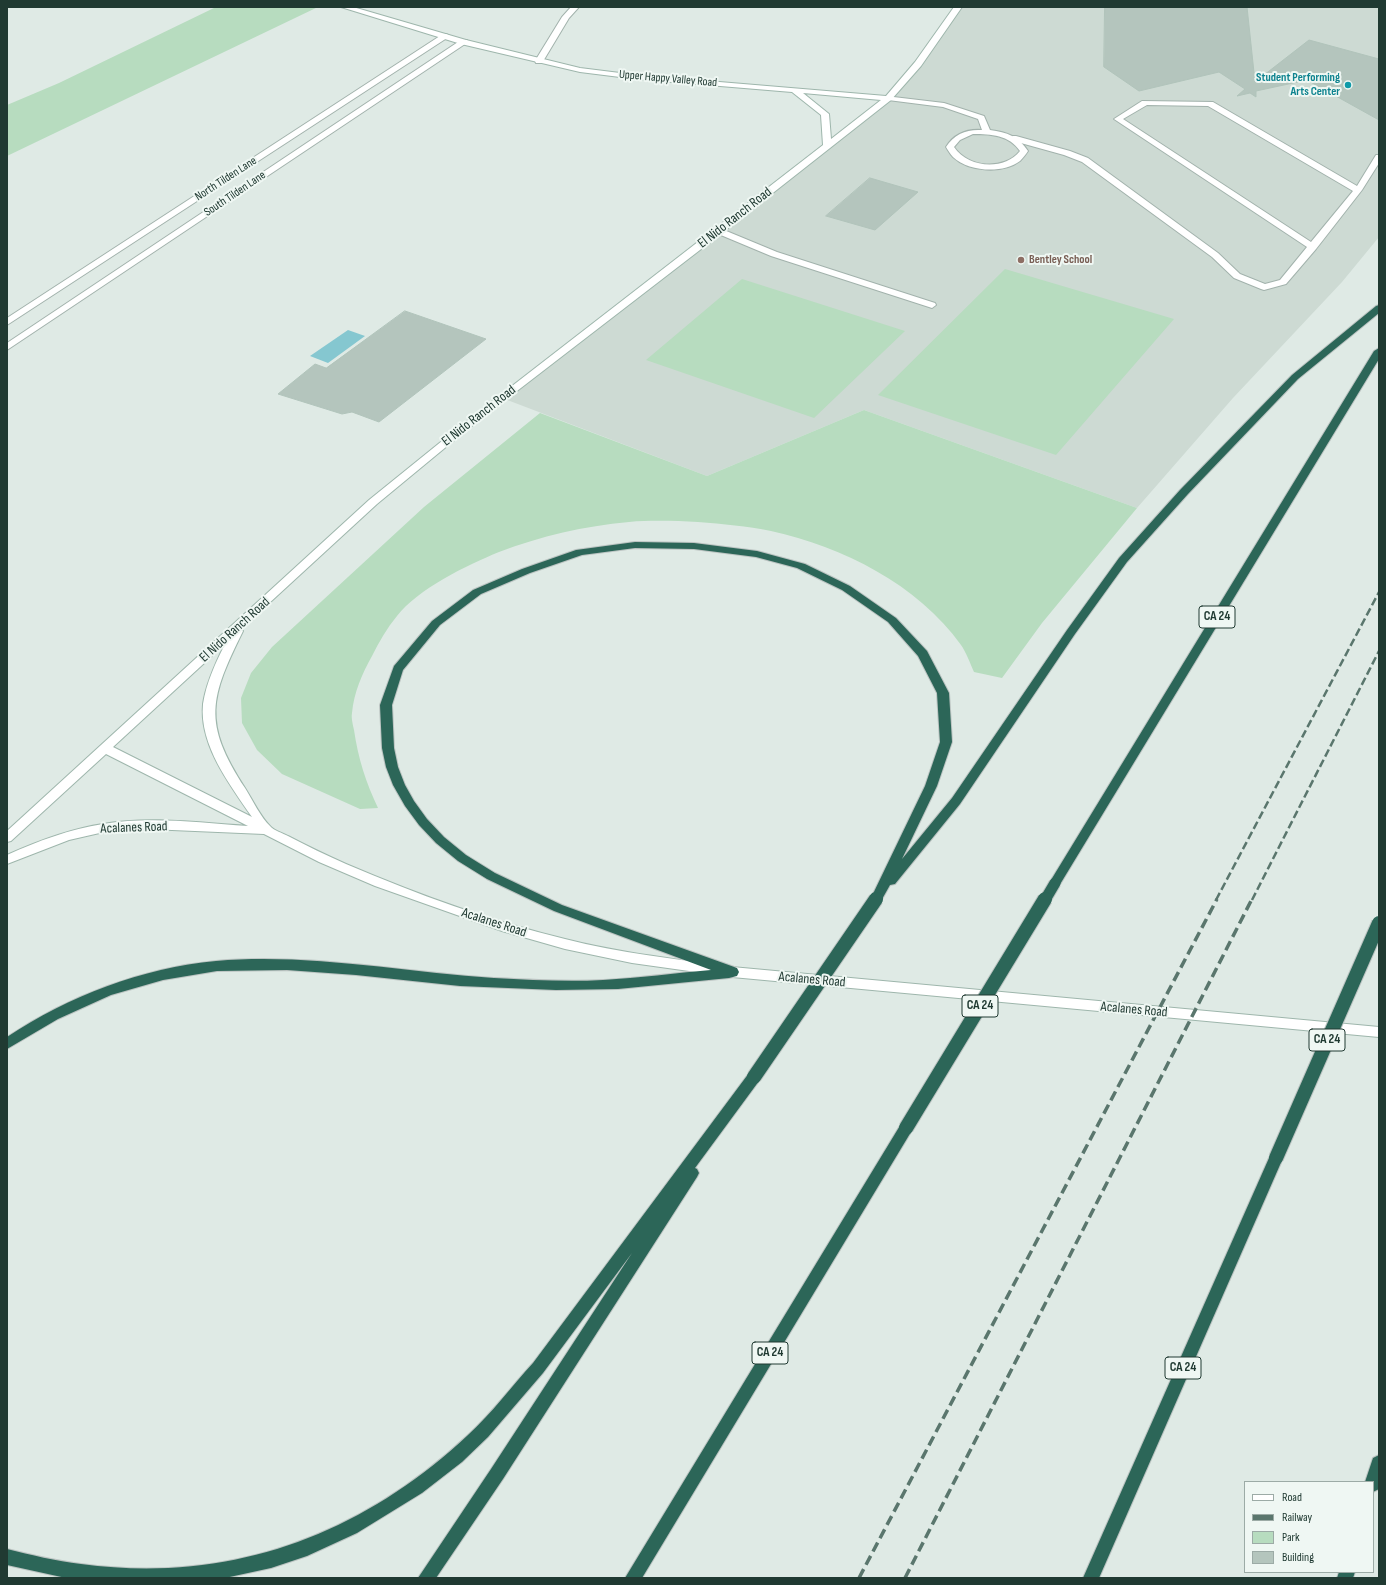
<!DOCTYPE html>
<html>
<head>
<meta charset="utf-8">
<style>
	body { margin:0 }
	#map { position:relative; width:1386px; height:1585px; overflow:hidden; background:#dfeae5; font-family:"Sofia Sans Condensed",sans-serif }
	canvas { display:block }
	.frame { position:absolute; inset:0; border:8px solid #203a32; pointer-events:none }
	.legend { position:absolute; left:1244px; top:1481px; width:130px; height:92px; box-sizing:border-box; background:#eff7f3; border:1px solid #9caba6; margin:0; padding:5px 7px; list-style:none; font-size:12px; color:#203a32 }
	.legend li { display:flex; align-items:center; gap:8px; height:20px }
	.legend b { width:20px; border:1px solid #9caba6 }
</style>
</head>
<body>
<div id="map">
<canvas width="1386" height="1585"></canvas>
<div class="frame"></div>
<ul class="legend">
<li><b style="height:5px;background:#fff"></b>Road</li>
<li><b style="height:5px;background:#5a766d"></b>Railway</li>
<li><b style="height:11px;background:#b7dcbf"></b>Park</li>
<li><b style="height:11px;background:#b4c5bd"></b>Building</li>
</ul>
</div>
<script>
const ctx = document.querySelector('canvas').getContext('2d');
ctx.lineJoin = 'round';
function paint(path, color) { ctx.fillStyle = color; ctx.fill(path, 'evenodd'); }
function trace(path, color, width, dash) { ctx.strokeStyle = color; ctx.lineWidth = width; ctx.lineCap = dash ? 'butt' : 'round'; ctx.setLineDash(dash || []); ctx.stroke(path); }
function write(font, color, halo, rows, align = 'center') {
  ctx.font = font + ' "Sofia Sans Condensed",sans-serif'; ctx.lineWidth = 4; ctx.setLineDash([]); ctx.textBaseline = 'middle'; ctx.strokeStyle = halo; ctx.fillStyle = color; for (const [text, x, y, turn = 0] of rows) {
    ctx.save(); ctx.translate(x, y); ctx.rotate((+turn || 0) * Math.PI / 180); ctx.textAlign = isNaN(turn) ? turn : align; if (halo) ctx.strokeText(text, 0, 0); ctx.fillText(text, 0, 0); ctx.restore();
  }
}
paint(new Path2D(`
	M958 7H1379V237L1342 282 1233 398 1137 508 864 410 707 476 502 398 888 98Z`), '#cddad3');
paint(new Path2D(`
	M216 7H318L7 156V105L59 83Z
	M1005 269 1174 319 1056 455 878 395Z
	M742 279 905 331 814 418 646 360Z
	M864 410 1137 508 1042 623 1002 678 974 672C970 663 966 652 961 645 917 584 843 547 771 531 747 526 723 524 698 522 676 521 652 520 629 522 584 526 541 536 499 552 467 565 418 589 397 616 387 628 379 642 372 656 362 674 354 692 352 713 351 718 353 725 354 730 358 758 366 783 378 808L360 809 282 774 257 750 242 723 241 698 251 673 272 647 424 507 540 413 707 476Z`), '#b7dcbf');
paint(new Path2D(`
	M348 330 365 336 328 363 310 356Z`), '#85c7d0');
const building = new Path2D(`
	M1105 7H1247L1255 82 1309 40 1379 59V120L1307 80 1256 91V97L1250 93 1237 96 1245 89 1219 72 1139 91 1104 67Z
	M870 178 918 192 875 230 826 216Z
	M405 311 486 339 379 422 352 412 342 414 278 394 315 364 326 368Z`);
paint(building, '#b4c5bd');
trace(building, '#b1c4bb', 1);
const lane = new Path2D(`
	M1142 101 1213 102 1357 186 1376 155H1379V163L1362 190 1316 249 1286 284 1264 290 1261 289 1234 278 1212 257 1082 162 1064 155 1010 140 1009 138 1013 136H1016L1070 151 1088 158 1218 253 1240 274 1265 284 1280 280 1307 247 1114 119ZM1147 105 1208 106 1353 191 1311 242 1123 119Z
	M719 228 777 252 935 303 936 305 932 308 929 307 771 256 716 233 715 231 716 229Z`);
const street = new Path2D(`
	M571 7H579L569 18 542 63H536L535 61 562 17Z
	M443 34H446L450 36 7 325V318Z
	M461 40H467L468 42 7 350V343Z
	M885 96 944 103 984 116 990 130C1007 132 1019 137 1028 151 1026 154 1023 158 1020 161 1003 174 969 172 953 157 950 154 948 150 946 147 954 134 967 129 982 130L978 119 943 107 888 100H885ZM973 134C991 134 1009 135 1020 151 1004 171 968 168 954 147L960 140Z`);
const secondary = new Path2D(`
	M341 7H353L466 40 580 68 636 75 886 96 915 62 954 7H962L921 66 891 100 722 233 469 428 377 504 241 629 243 631C210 698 202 722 245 788 252 799 261 818 270 826 274 831 283 833 288 836 307 846 326 855 346 864 416 894 490 921 565 939 620 953 676 959 732 967L1379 1027V1037L732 977 632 963 565 949 502 931 375 886 319 862 264 834 149 829 104 832 69 840 7 864V855C38 841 70 829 103 824 151 816 200 823 248 826L106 754 11 841 7 842V831L369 500 463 424 823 145 821 115 792 92 636 79 580 72 461 44ZM803 93 881 100 831 139 829 114ZM225 644C216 662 206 683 203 704 199 745 230 785 252 817L113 747Z`);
const highway = new Path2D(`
	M1379 305V313L1298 379 1188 494 1127 562 1075 634 960 804 895 884 890 885 881 901 877 903 873 901 871 898 925 786 940 742 937 693 918 656 888 622 842 590 797 568 756 557 694 549 635 548 582 555 530 573 481 594 440 625 403 670 392 705 394 748 398 767 405 785 414 801 427 819 444 837 466 855 495 873 562 905 737 968 739 972 737 976 729 978 618 989 556 990 460 986 356 975 287 970 217 971 163 980 111 995 58 1019 7 1049V1037C69 996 142 968 216 961 309 953 402 972 494 978 531 980 567 982 603 980 639 978 675 973 711 970L554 911 487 879 458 861 436 843 419 825 405 806 393 785 386 767 382 748 380 705 394 666 432 621 473 590 522 569 576 550 635 542 694 543 757 551 805 564 850 586 896 618 927 651 949 693 952 742 937 786 902 859 952 798 1067 630 1119 558 1180 490 1292 375 1376 306Z
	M1379 348V359L1059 886 1055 888 1051 886 1049 883 1051 880 1374 351Z
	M754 1072 759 1073 761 1077 759 1081 695 1168 697 1169 699 1173 697 1177 503 1479 436 1578H418L491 1469 632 1253 543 1373 488 1437 462 1462 422 1493 357 1533 307 1556 271 1568 225 1578H66L7 1565V1549C31 1555 56 1561 81 1564 229 1584 360 1536 468 1435 492 1413 511 1387 533 1363L749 1073Z
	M906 1122 911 1124 913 1128 911 1132 642 1578H625L901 1124Z
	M1276 1152 1281 1154 1283 1158 1099 1578H1083L1269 1158 1271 1154Z
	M1379 1455V1489L1373 1492V1482H1365L1373 1458Z
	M1339 1572H1355L1353 1578H1337Z`);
trace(lane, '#a2b2ac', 2);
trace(street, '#a2b2ac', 2);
trace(secondary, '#9eb6ac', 2);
trace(highway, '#bcc4c2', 2);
paint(lane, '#fff');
paint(street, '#fff');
paint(secondary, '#fff');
paint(highway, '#2c6658');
trace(new Path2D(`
	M1216 900 1379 592
	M1252 900 1379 651`), '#5a766d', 2.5, [8, 3.5]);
trace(new Path2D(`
	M859 1578 1217 899
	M905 1578 1252 899`), '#5a766d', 3.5, [10, 5]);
const highwayBridgeFar1 = new Path2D(`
	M876 900 877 898
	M1045 900 1055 883`);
const highwayBridge = new Path2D(`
	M754 1077 876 899
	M906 1128 1045 899
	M1276 1158 1379 923`);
trace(highwayBridgeFar1, '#bcc4c2', 13, []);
trace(highwayBridge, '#bcc4c2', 16, []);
trace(highwayBridgeFar1, '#2c6658', 11);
trace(highwayBridge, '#2c6658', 14);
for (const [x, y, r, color] of [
	[1348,85,4,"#0f9aa8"],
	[1021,260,4,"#8d6e63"]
]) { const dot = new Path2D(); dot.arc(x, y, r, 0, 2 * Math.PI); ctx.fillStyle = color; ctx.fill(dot); trace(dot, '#eff7f3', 1.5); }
write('bold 12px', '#0d838f', '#eff7f3', [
	["Student Performing",1340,78],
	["Arts Center",1340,92]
], 'right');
write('12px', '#203a32', '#eff7f3', [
	["Upper Happy Valley Road",668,79,5],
	["North Tilden Lane",226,179,-33],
	["South Tilden Lane",235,194,-34]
]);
write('bold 12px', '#785e54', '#eff7f3', [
	["Bentley School",1029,260]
], 'left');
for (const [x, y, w] of [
	[1217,617,36],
	[980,1006,36],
	[1327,1040,36],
	[770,1353,36],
	[1183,1368,36]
]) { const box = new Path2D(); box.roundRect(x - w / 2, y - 11, w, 22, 3); ctx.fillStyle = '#eff7f3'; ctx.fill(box); trace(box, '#203a32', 1); }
write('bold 13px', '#203a32', null, [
	["CA 24",1217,617],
	["CA 24",980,1006],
	["CA 24",1327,1040],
	["CA 24",770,1353],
	["CA 24",1183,1368]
]);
write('14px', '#203a32', '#eff7f3', [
	["El Nido Ranch Road",735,218,-38],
	["El Nido Ranch Road",479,416,-38],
	["El Nido Ranch Road",235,630,-42],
	["Acalanes Road",134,828,-2],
	["Acalanes Road",494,923,18],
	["Acalanes Road",812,980,5],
	["Acalanes Road",1134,1010,5]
]);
</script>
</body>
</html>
